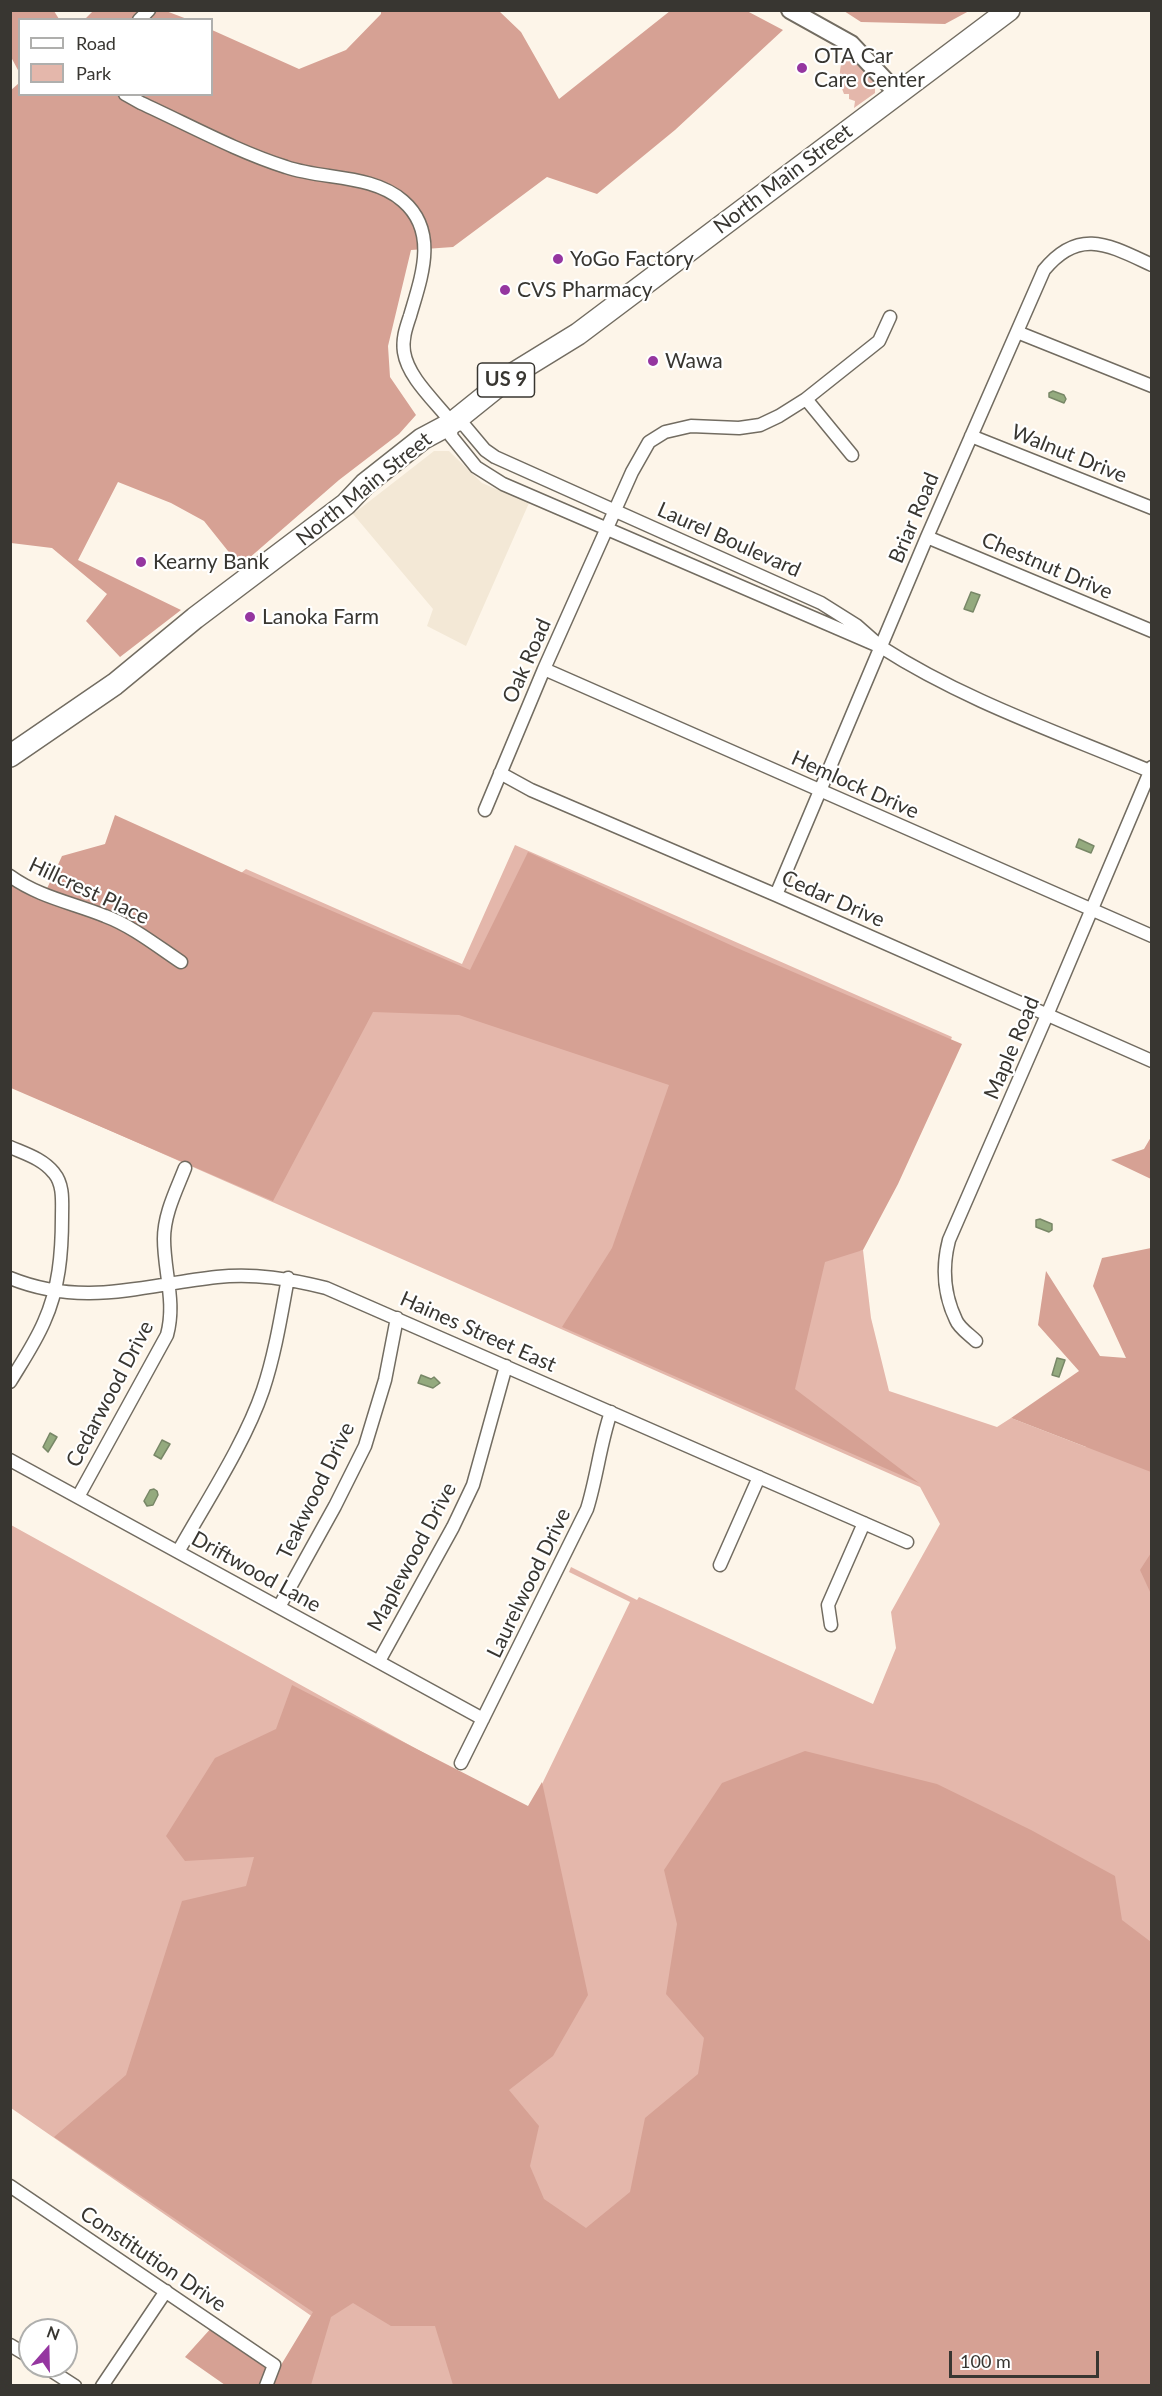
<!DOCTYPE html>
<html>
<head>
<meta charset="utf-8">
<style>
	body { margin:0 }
	#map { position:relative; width:1162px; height:2396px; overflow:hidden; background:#fdf5e9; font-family:Lato,sans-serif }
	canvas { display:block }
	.frame { position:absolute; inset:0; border:12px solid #383631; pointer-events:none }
	.legend { position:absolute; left:18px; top:18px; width:195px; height:78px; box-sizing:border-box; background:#fff; border:2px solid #afafad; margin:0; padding:8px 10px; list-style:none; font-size:18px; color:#383631 }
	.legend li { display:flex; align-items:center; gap:12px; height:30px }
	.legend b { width:30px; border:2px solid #afafad }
	.north { position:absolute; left:18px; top:2318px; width:60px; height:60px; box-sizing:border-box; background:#fff; border:2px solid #afafad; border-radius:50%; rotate:20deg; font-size:16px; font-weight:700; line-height:24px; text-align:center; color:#383631 }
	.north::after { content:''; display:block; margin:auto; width:21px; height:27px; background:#9536a0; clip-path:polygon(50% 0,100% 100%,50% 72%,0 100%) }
	.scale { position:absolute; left:949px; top:2351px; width:150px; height:27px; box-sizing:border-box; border:3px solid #383631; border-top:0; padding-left:8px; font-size:18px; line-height:21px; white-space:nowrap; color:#383631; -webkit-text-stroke:4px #fff; paint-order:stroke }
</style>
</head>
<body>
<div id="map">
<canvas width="1162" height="2396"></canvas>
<div class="frame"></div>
<ul class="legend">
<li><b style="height:8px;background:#fff"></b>Road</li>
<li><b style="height:16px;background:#e4b7ab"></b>Park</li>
</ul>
<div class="north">N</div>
<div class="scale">100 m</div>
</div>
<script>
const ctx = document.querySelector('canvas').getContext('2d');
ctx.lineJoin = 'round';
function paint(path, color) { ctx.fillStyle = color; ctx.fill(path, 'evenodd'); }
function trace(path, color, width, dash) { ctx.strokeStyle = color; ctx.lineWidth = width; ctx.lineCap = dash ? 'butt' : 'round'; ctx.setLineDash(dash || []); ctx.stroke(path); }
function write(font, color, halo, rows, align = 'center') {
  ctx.font = font + ' Lato,sans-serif'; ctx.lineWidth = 4.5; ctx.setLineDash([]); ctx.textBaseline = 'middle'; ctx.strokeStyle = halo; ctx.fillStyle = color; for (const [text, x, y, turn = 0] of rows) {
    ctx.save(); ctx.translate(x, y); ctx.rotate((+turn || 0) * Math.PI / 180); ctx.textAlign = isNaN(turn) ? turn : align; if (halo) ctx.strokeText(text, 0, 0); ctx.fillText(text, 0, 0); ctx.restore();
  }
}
paint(new Path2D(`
	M434 451H449L482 483 529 503 466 646 427 626 433 609 353 514Z`), '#f3e8d6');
paint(new Path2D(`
	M847 52C858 62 877 77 875 93L854 108 855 101 849 99V94H844C838 80 839 68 844 54Z
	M515 845 952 1037 857 1251 863 1250 871 1318 889 1391 997 1427 1011 1418 1086 1447 1151 1398V2385H281L323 2324 11 2108V1525L529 1811 630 1602 569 1572 571 1567 637 1600 639 1597 873 1704 896 1648 891 1612 940 1524 920 1487 11 1087 215 894 246 869 462 964Z`), '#e4b7ab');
paint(new Path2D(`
	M94 10 166 11 187 19 84 20Z
	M10 11H54L59 19 20 20 19 72 11 57Z
	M381 11H499L521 32 559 99 670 11H747L783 30 675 130 597 194 547 177 453 247 411 250 388 346 390 377 416 415 399 434 339 480 240 566 204 521 171 503 118 482 78 560 181 610 120 657 86 621 107 594 52 548 11 543 10 91 19 83 20 94H212V30L299 69 346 50 381 14Z
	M844 11H969L945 24 861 22Z
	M115 815 241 872 470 970 528 852 737 948 962 1044 898 1184 863 1250 825 1262 795 1389 919 1483 562 1327 612 1248 669 1085 459 1015 373 1012 273 1201 11 1088 10 876 44 895 62 856 105 844Z
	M1151 1137V1179L1111 1160 1144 1149Z
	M1151 1248V1472L1011 1418 1079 1371 1038 1325 1046 1271 1100 1356 1126 1358 1093 1286 1102 1258Z
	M1151 1553V1594L1140 1570Z
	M292 1685 528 1806 542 1782 588 1995 553 2056 509 2090 539 2126 530 2166 544 2199 586 2228 630 2192 645 2118 698 2074 704 2038 666 1994 677 1924 664 1870 722 1783 805 1751 937 1784 1031 1830 1115 1876 1122 1920 1151 1942V2385H453L435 2326H391L353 2303 331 2317 311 2385H225L185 2357 213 2326 278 2370 313 2312 54 2137 126 2075 182 1901 246 1886 254 1857 185 1861 166 1836 215 1758 276 1729Z`), '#d6a194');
const water = new Path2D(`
	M1053 391 1064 395 1066 399 1064 403 1049 397V393Z
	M971 592 980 595 973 612 964 609Z
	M1079 839 1094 846 1091 853 1076 847Z
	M1040 1219 1052 1224V1230L1049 1232 1036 1227V1220Z
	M1057 1358 1065 1360 1059 1377 1052 1375Z
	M421 1375 431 1379 434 1377 440 1383 433 1388 418 1383Z
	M50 1433 57 1437 48 1452 43 1447Z
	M162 1440 170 1444 161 1459 154 1455Z
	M154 1489 157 1491 158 1495 153 1505 147 1506 144 1501 150 1490Z`);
paint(water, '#94aa7e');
trace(water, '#788767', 1.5);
const street = new Path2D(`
	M139 20 149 10
	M125 94 141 103C187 124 238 152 286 167 324 180 372 174 403 201 439 232 421 278 410 316 406 328 402 339 404 352 408 378 436 402 452 423L464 425 485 450 495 457 821 603 856 625 881 647
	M1017 332 1152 386
	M806 399 852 455
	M452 423 451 436 476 467 503 484 881 647C965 701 1060 733 1152 772
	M971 436 1152 508
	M927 537 1152 631
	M544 669 1152 936
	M500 773 531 790 776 895 1152 1061
	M485 810 544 669 632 472 649 442 665 432 691 426 739 428 760 425 779 416 806 399 879 341 890 317
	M10 876C39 897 73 903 105 916 132 926 157 946 181 962
	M776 895 927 537 1044 270C1079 227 1109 245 1152 265
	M10 1147C26 1154 43 1159 54 1173 64 1185 62 1202 62 1217 62 1253 59 1289 44 1322 35 1343 22 1362 10 1382
	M10 1278C84 1308 143 1285 217 1277 255 1273 290 1279 326 1288L907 1542
	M976 1341C970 1335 959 1328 956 1320 944 1295 942 1267 949 1240L1047 1015 1152 767
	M10 1460 483 1719
	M78 1497 167 1335C176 1302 164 1272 164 1239 164 1214 176 1191 185 1168
	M178 1552C206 1502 245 1443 263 1390 275 1354 281 1316 288 1278
	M720 1565 759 1477
	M279 1607 335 1506 365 1446 385 1380 397 1318
	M831 1625 828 1605 864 1523
	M379 1661 453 1527 473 1485 506 1366
	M461 1763 587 1509C597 1477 600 1444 611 1412
	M10 2186 274 2365 266 2386
	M10 2345 30 2357
	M44 2366 75 2386
	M102 2386 166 2291`);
const secondary = new Path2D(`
	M790 10 851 44 898 94`);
const highway = new Path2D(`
	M10 756 115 684 195 618 346 504 365 484 422 439 452 423 513 374 578 334 1009 10`);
trace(street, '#726c61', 15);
trace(secondary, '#726c61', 20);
trace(highway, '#726c61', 24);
trace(street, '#fff', 12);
trace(secondary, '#fff', 16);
trace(highway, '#fff', 21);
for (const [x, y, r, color] of [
	[802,68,6,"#9536a0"],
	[558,259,6,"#9536a0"],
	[505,290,6,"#9536a0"],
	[653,361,6,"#9536a0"],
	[141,562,6,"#9536a0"],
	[250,617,6,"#9536a0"]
]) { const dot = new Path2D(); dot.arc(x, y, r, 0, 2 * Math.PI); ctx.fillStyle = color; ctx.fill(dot); trace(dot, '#fff', 2); }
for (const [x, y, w] of [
	[506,380,57]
]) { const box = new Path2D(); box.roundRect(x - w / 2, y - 17, w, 34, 4.5); ctx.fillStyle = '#fff'; ctx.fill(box); trace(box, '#383631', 1.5); }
write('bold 20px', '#383631', null, [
	["US 9",506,380]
]);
write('21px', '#383631', '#fff', [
	["OTA Car",814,56],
	["Care Center",814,80],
	["YoGo Factory",570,259],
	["CVS Pharmacy",517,290],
	["Wawa",665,361],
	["Kearny Bank",153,562],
	["Lanoka Farm",262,617]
], 'left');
write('21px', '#383631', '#fff', [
	["North Main Street",783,179,-37],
	["Walnut Drive",1069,454,22],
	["North Main Street",364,489,-39],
	["Briar Road",914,518,-67],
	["Laurel Boulevard",729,540,24],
	["Chestnut Drive",1047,566,23],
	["Oak Road",527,661,-66],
	["Hemlock Drive",855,785,24],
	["Hillcrest Place",89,891,25],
	["Cedar Drive",833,899,24],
	["Maple Road",1012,1048,-67],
	["Haines Street East",478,1332,24],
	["Cedarwood Drive",110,1394,-62],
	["Teakwood Drive",316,1491,-64],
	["Maplewood Drive",412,1557,-62],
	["Driftwood Lane",256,1572,29],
	["Laurelwood Drive",529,1583,-64],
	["Constitution Drive",153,2259,34]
]);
</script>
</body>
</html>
